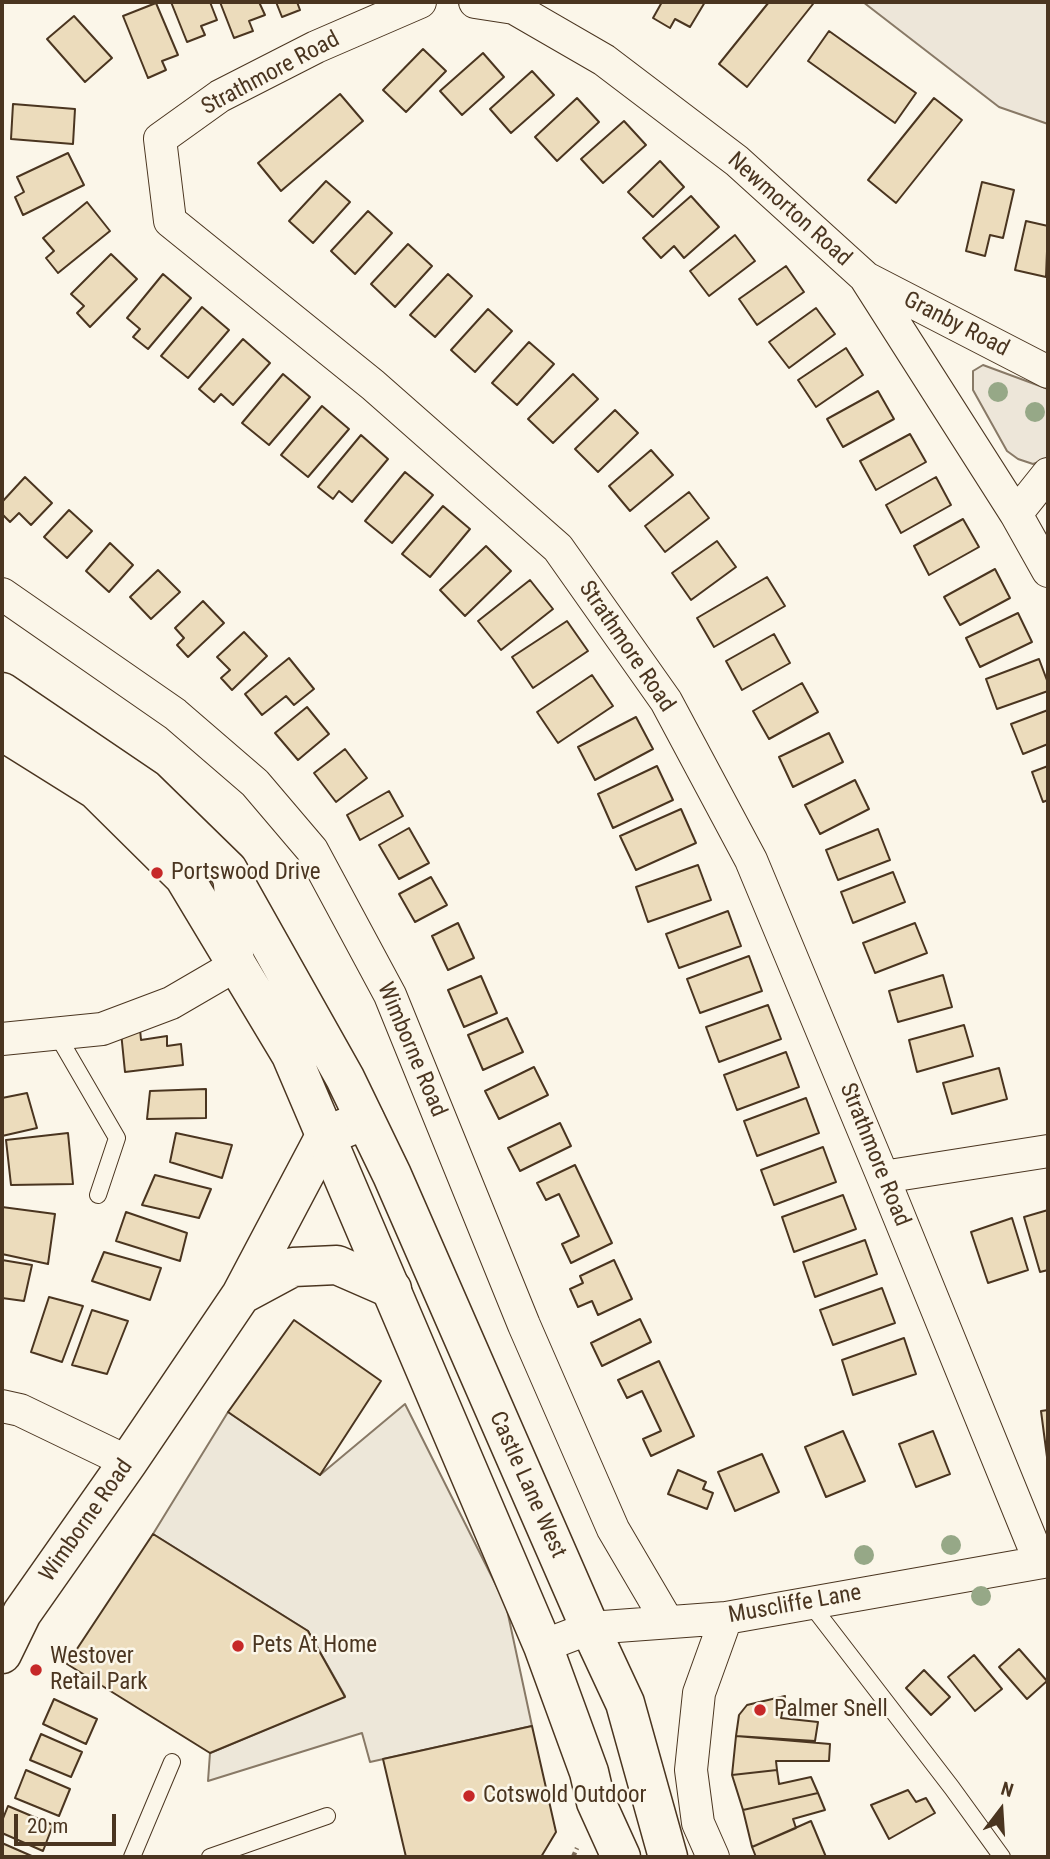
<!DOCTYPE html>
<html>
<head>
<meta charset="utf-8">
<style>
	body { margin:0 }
	#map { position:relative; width:1050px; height:1859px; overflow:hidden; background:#fbf6e9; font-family:"Roboto Condensed",sans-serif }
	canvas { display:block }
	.frame { position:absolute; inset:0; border:4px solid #4a3520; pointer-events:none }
	.north { position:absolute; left:966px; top:1775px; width:70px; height:70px; -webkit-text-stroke:5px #fbf6e9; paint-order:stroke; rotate:17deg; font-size:19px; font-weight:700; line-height:28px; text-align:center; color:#4a3520 }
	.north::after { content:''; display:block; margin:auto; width:24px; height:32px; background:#4a3520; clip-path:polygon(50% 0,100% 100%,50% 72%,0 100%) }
	.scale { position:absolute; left:14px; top:1814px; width:102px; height:32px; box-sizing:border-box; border:4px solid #4a3520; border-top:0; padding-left:9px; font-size:21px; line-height:24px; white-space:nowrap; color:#4a3520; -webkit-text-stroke:5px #fbf6e9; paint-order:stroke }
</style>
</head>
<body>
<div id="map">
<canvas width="1050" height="1859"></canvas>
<div class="frame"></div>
<div class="north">N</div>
<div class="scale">20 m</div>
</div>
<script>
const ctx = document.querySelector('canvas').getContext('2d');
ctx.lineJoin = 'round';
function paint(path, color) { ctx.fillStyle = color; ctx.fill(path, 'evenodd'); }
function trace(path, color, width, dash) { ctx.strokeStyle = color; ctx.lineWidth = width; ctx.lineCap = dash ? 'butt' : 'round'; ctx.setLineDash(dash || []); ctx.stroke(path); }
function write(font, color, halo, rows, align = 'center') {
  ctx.font = font + ' "Roboto Condensed",sans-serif'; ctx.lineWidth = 5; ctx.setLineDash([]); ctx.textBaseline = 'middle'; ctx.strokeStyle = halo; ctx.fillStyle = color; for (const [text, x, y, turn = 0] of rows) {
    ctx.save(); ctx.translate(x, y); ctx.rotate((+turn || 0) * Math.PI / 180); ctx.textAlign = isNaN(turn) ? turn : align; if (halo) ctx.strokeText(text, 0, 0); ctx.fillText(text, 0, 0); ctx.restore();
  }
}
const green = new Path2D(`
	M863 2H1048V124L999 107Z
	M983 365 1048 389 1047 459 1033 464 1018 459 1007 451 973 390V371Z`);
paint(green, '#ede6d9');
trace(green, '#887966', 2);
const parking = new Path2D(`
	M405 1404 506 1605 532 1726 370 1762 362 1733 208 1781 210 1753 345 1696 308 1631 153 1534 228 1412 320 1475Z`);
paint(parking, '#ede7d9');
trace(parking, '#887966', 2);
const building = new Path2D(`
	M171 2H210L217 20 201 26 205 35 187 42Z
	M220 2H259L265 15 249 21 253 31 234 38Z
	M276 2H297L300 10 282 17Z
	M662 2H705L690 27 675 19 670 28 653 18Z
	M769 2H810L813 4 747 87 719 64Z
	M156 3 178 55 162 61 166 70 148 78 123 16Z
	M74 16 112 58 85 82 47 39Z
	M829 31 916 93 895 123 808 61Z
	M423 49 446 71 406 112 383 90Z
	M483 53 504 77 462 115 440 91Z
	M532 71 554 95 511 133 490 109Z
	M340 94 363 121 281 191 258 163Z
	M577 98 599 122 557 161 535 137Z
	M934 98 962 120 896 203 868 180Z
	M13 104 75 109 73 144 11 139Z
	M624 121 646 145 603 183 581 159Z
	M68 153 84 185 23 215 15 197 24 192 17 177Z
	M660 161 684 187 653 217 628 192Z
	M326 181 350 202 313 243 289 221Z
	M982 182 1014 190 1003 238 990 235 985 256 966 251Z
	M691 196 719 227 684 258 674 246 661 258 643 238Z
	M87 202 110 231 58 273 46 258 54 251 43 238Z
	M368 211 392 233 355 274 331 251Z
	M1026 221 1048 226 1046 277 1015 270Z
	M735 235 755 261 709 296 690 271Z
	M408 244 432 266 395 307 371 284Z
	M111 254 137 279 90 327 77 313 84 306 71 294Z
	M786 266 804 292 757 325 739 299Z
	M163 274 191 298 148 349 133 337 140 329 127 318Z
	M448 274 472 296 435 337 410 315Z
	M202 307 229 330 188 378 161 356Z
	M816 308 835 334 789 368 769 342Z
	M488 309 512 331 475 372 451 350Z
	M243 339 270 363 233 405 221 394 214 402 199 389Z
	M529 342 554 364 517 405 492 383Z
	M846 348 863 375 816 407 798 380Z
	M283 374 310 397 269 445 242 423Z
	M573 374 598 399 553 443 528 419Z
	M878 391 894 419 843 447 827 419Z
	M322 406 349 429 308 477 281 455Z
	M615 410 638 433 598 472 575 449Z
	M910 434 926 462 876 490 860 461Z
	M361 435 388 459 352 502 339 491 333 499 318 487Z
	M651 450 673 475 630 511 609 486Z
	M405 472 433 495 392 543 365 521Z
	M25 477 52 503 31 525 19 513 10 522 2 514V502Z
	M936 477 951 505 901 533 886 505Z
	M689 492 709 518 665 552 645 526Z
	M443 506 470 529 430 577 402 554Z
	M69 510 92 531 67 558 44 537Z
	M963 519 979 547 929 575 914 546Z
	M717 541 736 567 691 600 672 573Z
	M110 543 133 565 109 592 86 571Z
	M486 546 511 571 465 616 440 590Z
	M995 569 1010 598 960 625 944 597Z
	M158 570 180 592 151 619 130 597Z
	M767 577 785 606 714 647 697 618Z
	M530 580 553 609 501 650 478 621Z
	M203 601 224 623 188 657 177 645 184 638 175 628Z
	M1018 613 1032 642 980 667 966 638Z
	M567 621 588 651 533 688 512 657Z
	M244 632 267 656 232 690 221 678 230 670 217 657Z
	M774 634 790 663 742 690 726 661Z
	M289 658 314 689 294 705 286 696 262 715 245 694Z
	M1039 659 1048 683V691L997 709 986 679Z
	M592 675 613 706 558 743 537 712Z
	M802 683 818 712 769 739 753 711Z
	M307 707 329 734 298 760 275 733Z
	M1048 710V744L1023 754 1011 724Z
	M636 717 653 749 595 780 578 747Z
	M829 733 843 762 793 787 779 757Z
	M345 749 367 778 336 802 314 773Z
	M657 766 673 800 613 828 598 794Z
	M1048 766V800L1043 802 1032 772Z
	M855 780 869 809 820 834 805 805Z
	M389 791 403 816 360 840 347 815Z
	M681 809 696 843 636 870 620 836Z
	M409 828 429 863 399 879 379 845Z
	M878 829 890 860 838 880 826 850Z
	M698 865 711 900 648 922 636 887Z
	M893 872 905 902 853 923 841 892Z
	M431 877 447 905 415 922 399 894Z
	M728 911 741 946 679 968 666 934Z
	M458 923 474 958 448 970 432 936Z
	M915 923 927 953 875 973 863 943Z
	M749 956 762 991 700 1013 687 979Z
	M943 975 952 1007 898 1022 889 991Z
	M481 976 497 1013 464 1027 448 990Z
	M768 1005 781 1039 719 1062 706 1027Z
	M507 1018 523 1052 483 1070 468 1035Z
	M964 1025 973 1056 917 1072 909 1040Z
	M140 1029 141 1040 167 1036V1046L181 1044 183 1065 125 1072 121 1032Z
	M786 1052 799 1087 737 1110 724 1075Z
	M534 1067 548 1095 499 1119 485 1091Z
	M999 1068 1007 1099 952 1114 943 1083Z
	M206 1089V1118L147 1119 150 1091Z
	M27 1093 37 1128 2 1136V1098Z
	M806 1098 819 1133 757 1156 744 1121Z
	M560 1123 571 1146 520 1171 508 1148Z
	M68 1133 73 1184 11 1185 6 1140Z
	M176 1133 232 1145 222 1178 170 1162Z
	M823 1147 836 1182 774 1205 761 1170Z
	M575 1165 612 1243 571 1263 562 1244 579 1236 559 1194 546 1200 537 1183Z
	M155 1175 211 1189 199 1218 142 1205Z
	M843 1195 856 1229 794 1252 782 1217Z
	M2 1207 55 1214 48 1264 2 1254Z
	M1048 1210V1270L1040 1272 1024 1217Z
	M126 1212 187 1233 180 1261 116 1241Z
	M1012 1218 1028 1270 988 1283 971 1232Z
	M865 1240 877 1274 815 1297 803 1262Z
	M104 1252 161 1268 150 1300 92 1281Z
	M2 1260 32 1265 24 1301 2 1298Z
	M614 1260 632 1299 598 1315 592 1301 578 1307 570 1289 583 1283 580 1276Z
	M882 1288 895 1323 833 1345 820 1310Z
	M49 1297 83 1306 62 1362 31 1352Z
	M92 1310 128 1321 107 1374 72 1365Z
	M640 1319 651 1342 602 1366 591 1343Z
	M294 1320 381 1381 320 1475 228 1412Z
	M904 1338 916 1374 853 1395 842 1360Z
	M659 1361 694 1436 651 1456 643 1439 661 1431 642 1391 627 1398 618 1380Z
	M1048 1410V1457H1047L1041 1411Z
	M843 1431 865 1481 826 1497 805 1447Z
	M933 1431 950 1474 916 1487 899 1444Z
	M762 1454 779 1492 735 1511 718 1472Z
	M678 1470 706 1482 703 1489 713 1493 707 1509 668 1494Z
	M153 1534 308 1631 345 1697 210 1753 67 1664Z
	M1019 1649 1047 1681 1027 1699 999 1667Z
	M974 1655 1002 1689 975 1711 948 1677Z
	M924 1670 950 1697 931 1715 906 1688Z
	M785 1696 781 1718 818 1722 815 1741 736 1736 739 1715 747 1705Z
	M54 1699 97 1719 86 1744 43 1724Z
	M532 1726 556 1832 541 1857H406L383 1759Z
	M41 1734 82 1752 71 1777 30 1760Z
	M736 1736 830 1744 829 1761H776L777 1770 732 1775Z
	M26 1770 70 1789 59 1816 15 1798Z
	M777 1770 779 1784 811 1777 818 1793 743 1810 732 1775Z
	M908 1790 916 1802 926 1798 935 1813 889 1839 871 1805Z
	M818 1793 825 1810 793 1819 796 1828 752 1847 743 1810Z
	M8 1806 53 1825 43 1851 2 1833V1821Z
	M811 1821 826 1857H756L752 1847Z
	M2 1843 34 1857H2Z`);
paint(building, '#ecdcbc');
trace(building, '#4a3520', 2);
const service = new Path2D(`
	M56 1033 117 1138 98 1195
	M809 1602 952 1788 1002 1857
	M132 1857 172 1762
	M210 1857 327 1816`);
const minor = new Path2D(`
	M420 2 316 47 220 96 160 139 170 221 373 385 558 548 666 701 751 860 883 1177 1040 1562
	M475 2 514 8 604 60 737 161 865 277 1016 514 1048 571
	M866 278 1048 372
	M1016 514 1048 474
	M2 594 175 714 255 783 312 850 390 995 524 1325 613 1529 667 1621
	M2 1039 102 1029 171 1003 238 964 229 875
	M883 1177 1048 1151
	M2 1406 20 1410 128 1462
	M543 1646 590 1628 726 1618 1048 1561
	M713 1857 698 1823 691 1770 699 1693 726 1618`);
const tertiary = new Path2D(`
	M241 1295 293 1267 337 1265 392 1289
	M2 1654 22 1613 128 1462 241 1295 325 1136 365 1120`);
const primary = new Path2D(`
	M2 692 145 789 228 870 345 1078 392 1175 590 1628 625 1703 668 1857
	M2 731 96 790 184 877 291 1055 543 1646 589 1772 596 1802 621 1857`);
trace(service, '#4a3520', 18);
trace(minor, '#4a3520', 34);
trace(tertiary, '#4a3520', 41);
trace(primary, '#4a3520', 41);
trace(new Path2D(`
	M573 1857 577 1848`), '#7f6f5c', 4.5, [5, 3.5]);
trace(service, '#fbf6e9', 16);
trace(minor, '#fbf6e9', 32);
trace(tertiary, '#fbf6e9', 38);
trace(primary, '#fbf6e9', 38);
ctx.fillStyle = '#96a887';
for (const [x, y] of [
	[998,392],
	[1035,412],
	[951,1545],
	[864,1555],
	[981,1596]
]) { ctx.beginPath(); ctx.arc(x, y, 10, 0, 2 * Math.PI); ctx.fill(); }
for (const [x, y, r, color] of [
	[157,873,7,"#c62828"],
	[238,1646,7,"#c62828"],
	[36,1670,7,"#c62828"],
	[760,1710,7,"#c62828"],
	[469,1796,7,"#c62828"]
]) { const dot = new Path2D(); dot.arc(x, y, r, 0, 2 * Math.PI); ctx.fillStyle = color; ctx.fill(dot); trace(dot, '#fbf6e9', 2.5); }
write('23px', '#4a3520', '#fbf6e9', [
	["Strathmore Road",271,74,-28],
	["Newmorton Road",789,210,42],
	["Granby Road",956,325,27],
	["Strathmore Road",626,647,56],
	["Wimborne Road",411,1050,67],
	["Strathmore Road",874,1155,68],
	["Castle Lane West",527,1485,66],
	["Wimborne Road",87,1521,-55],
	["Muscliffe Lane",795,1605,-10]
]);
write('23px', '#4a3520', '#fbf6e9', [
	["Portswood Drive",171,873],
	["Pets At Home",252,1646],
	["Westover",50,1657],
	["Retail Park",50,1683],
	["Palmer Snell",774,1710],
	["Cotswold Outdoor",483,1796]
], 'left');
</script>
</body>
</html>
